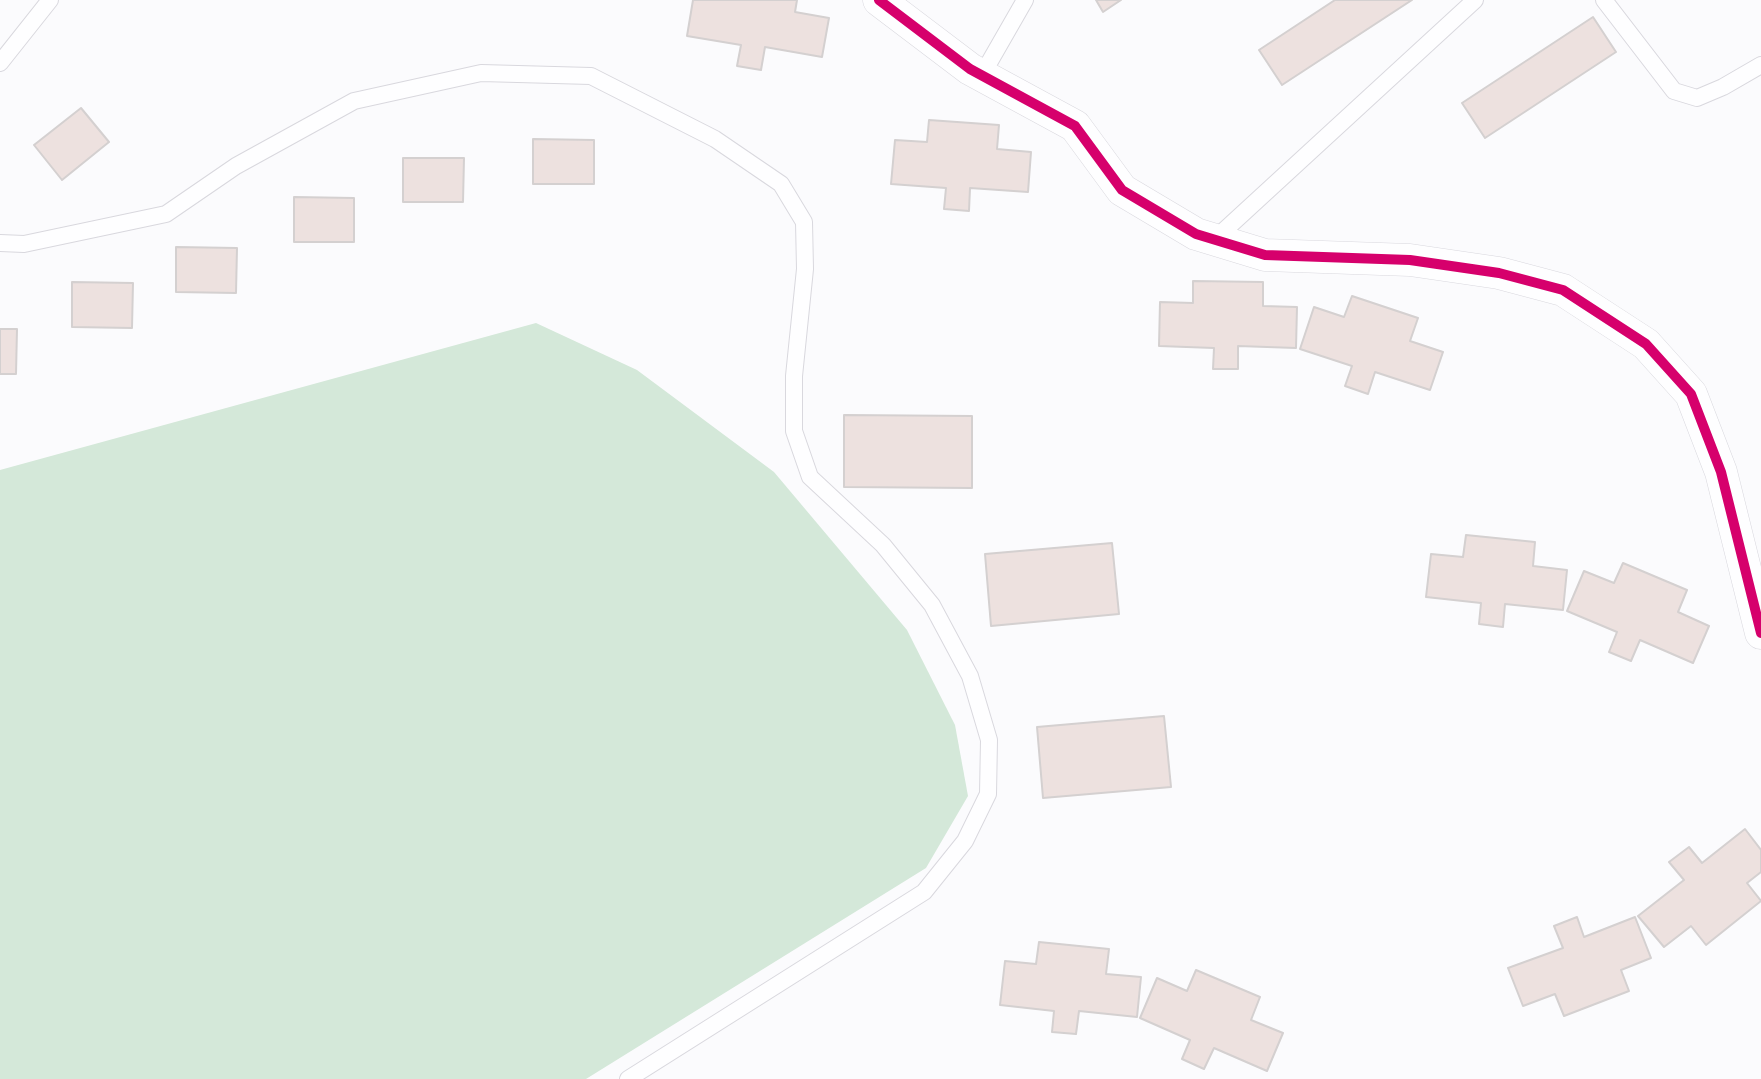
<!DOCTYPE html>
<html>
<head>
<meta charset="utf-8">
<style>
	body { margin:0 }
	canvas { display:block; background:#fbfbfd }
</style>
</head>
<body>
<canvas width="1761" height="1079"></canvas>
<script>
const ctx = document.querySelector('canvas').getContext('2d');
ctx.lineJoin = 'round';
function paint(path, color) { ctx.fillStyle = color; ctx.fill(path, 'evenodd'); }
function trace(path, color, width, dash) { ctx.strokeStyle = color; ctx.lineWidth = width; ctx.lineCap = dash ? 'butt' : 'round'; ctx.setLineDash(dash || []); ctx.stroke(path); }
paint(new Path2D(`
	M536 323 637 370 774 472 907 630 955 725 968 796 926 868 586 1079H0V470Z`), '#d4e8d9');
const building = new Path2D(`
	M693 0H797L795 12 829 18 822 57 765 47 761 70 737 66 741 45 687 36Z
	M1096 0H1121L1103 12Z
	M1335 0H1412L1282 85 1259 50Z
	M1593 17 1616 52 1485 138 1462 103Z
	M81 108 109 142 62 180 34 145Z
	M929 120 999 125 997 149 1031 152 1028 192 970 188 969 211 944 209 946 188 891 184 895 140 927 142Z
	M533 139 594 140V184H533Z
	M403 158H464L463 202H403Z
	M294 197 354 198V242H294Z
	M176 247 237 248 236 293 176 292Z
	M1193 281 1263 282V306L1297 307 1296 348 1238 346V369H1213L1214 348 1159 346 1160 302 1193 303Z
	M72 282 133 283 132 328 72 327Z
	M1352 296 1418 318 1410 341 1443 352 1430 390 1375 372 1368 394 1345 386 1352 366 1300 349 1314 307 1344 317Z
	M0 329H17L16 374H0Z
	M844 415 972 416V488L844 487Z
	M1466 535 1535 542 1533 566 1567 570 1563 610 1505 604 1503 627 1479 624 1481 603 1426 597 1431 554 1463 557Z
	M1112 543 1119 614 991 626 985 554Z
	M1623 563 1687 590 1678 612 1709 626 1693 663 1640 640 1631 661 1609 652 1617 632 1567 611 1584 571 1614 583Z
	M1164 716 1171 787 1043 798 1037 727Z
	M1745 829 1761 850V872L1747 883 1761 901 1706 945 1691 926 1664 947 1638 916 1684 880 1669 862 1689 847 1702 863Z
	M1577 917 1584 937 1635 917 1651 958 1621 970 1629 991 1564 1016 1555 994 1523 1006 1508 968 1563 948 1554 926Z
	M1039 942 1109 949 1106 974 1141 977 1137 1017 1079 1011 1076 1034 1052 1032 1054 1011 1000 1005 1005 961 1036 964Z
	M1196 970 1260 997 1251 1020 1283 1033 1267 1071 1214 1048 1204 1069 1182 1059 1190 1040 1140 1018 1157 978 1187 991Z`);
paint(building, '#ede1df');
trace(building, '#d4d0d0', 2);
const lane = new Path2D(`
	M1604 0 1674 91 1697 98 1723 87 1761 65
	M0 63 50 0
	M982 75 1025 0
	M1215 239 1475 0
	M0 243 24 244 166 214 236 166 354 101 481 73 591 76 715 139 781 184 804 222 805 269 794 376V431L810 477 883 545 932 605 970 676 989 740 988 794 965 841 924 892 628 1079`);
const street = new Path2D(`
	M879 0 970 69 1075 126 1122 190 1196 234 1265 255 1410 260 1499 273 1563 290 1646 344 1691 394 1721 472 1761 633`);
trace(lane, '#d9d8de', 18);
trace(street, '#d9d8de', 33);
trace(lane, '#fefeff', 16);
trace(street, '#fefeff', 32);
trace(new Path2D(`
	M879 0 970 69 1075 126 1122 190 1196 234 1265 255 1410 260 1499 273 1563 290 1646 344 1691 394 1721 472 1761 633`), '#d6006c', 10);
</script>
</body>
</html>
